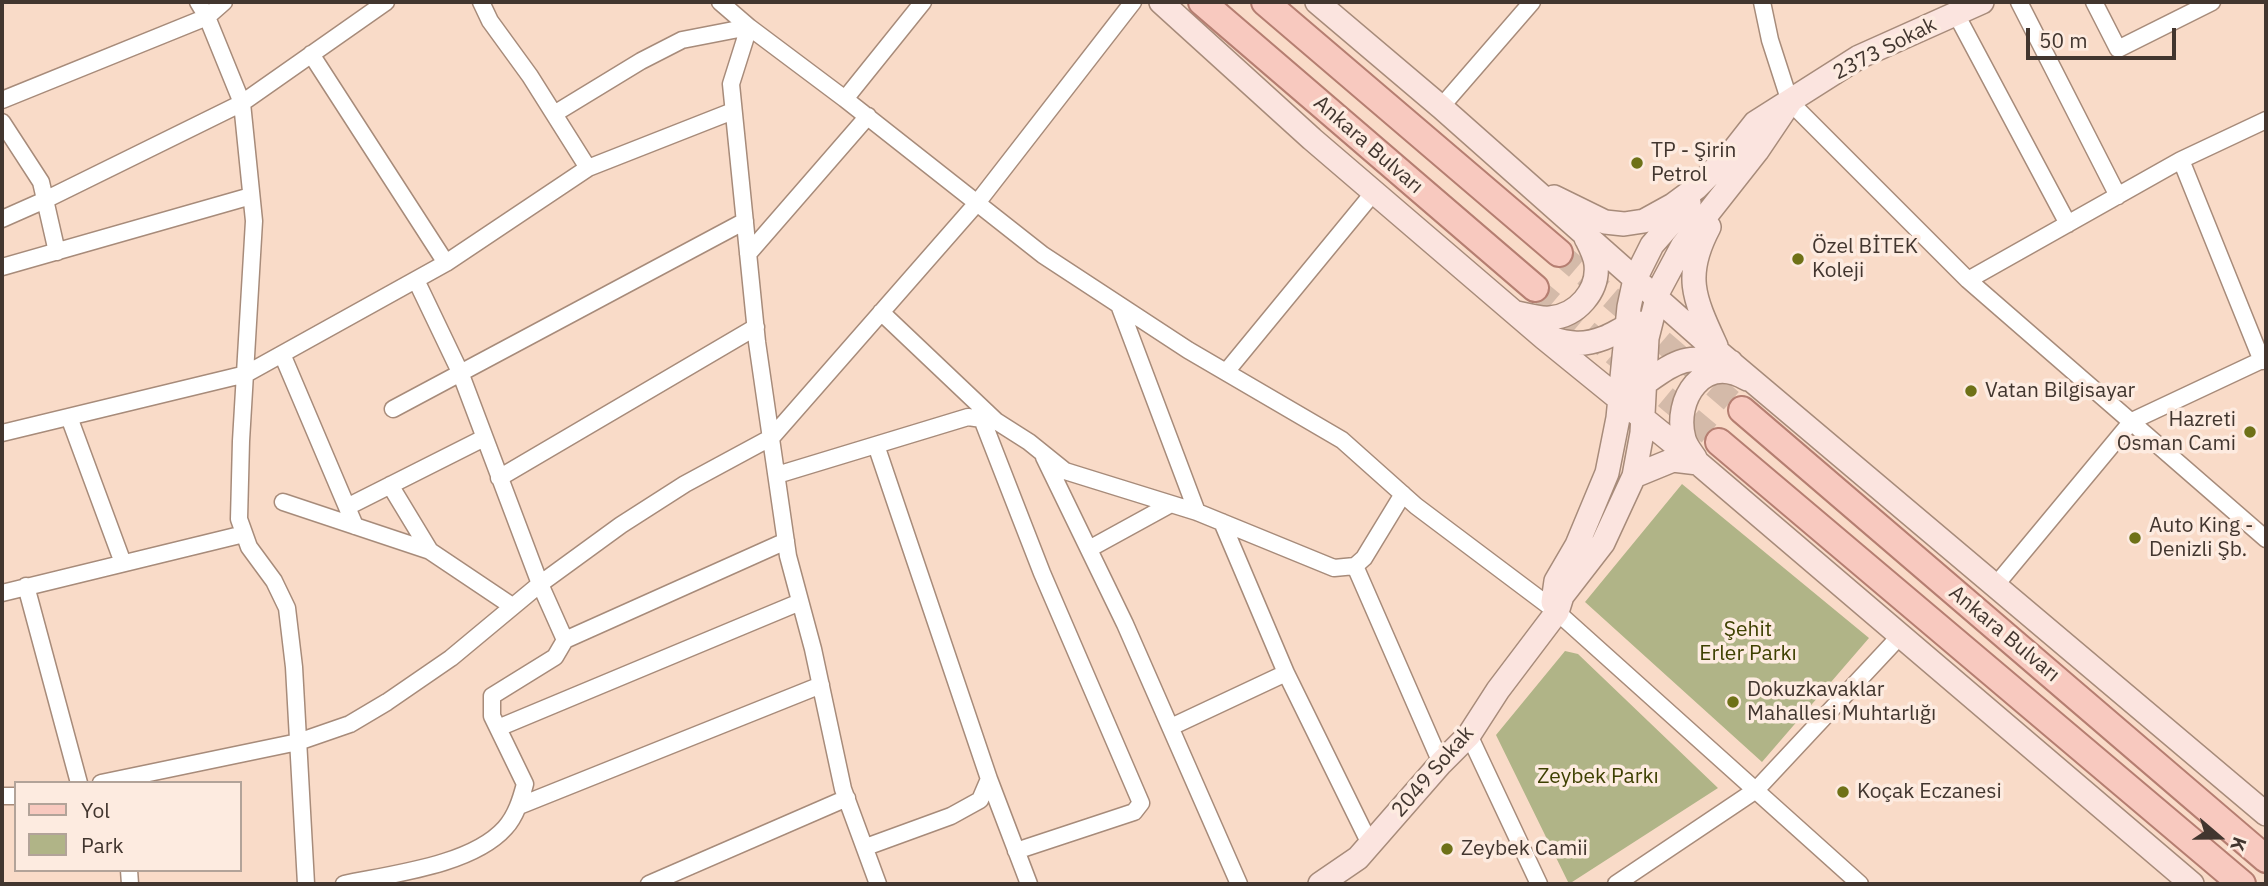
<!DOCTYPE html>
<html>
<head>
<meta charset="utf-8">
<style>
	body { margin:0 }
	#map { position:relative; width:2268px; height:886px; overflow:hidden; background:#f9dbc8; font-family:"IBM Plex Sans",sans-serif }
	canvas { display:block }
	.frame { position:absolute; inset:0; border:4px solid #42362f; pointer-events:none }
	.legend { position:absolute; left:14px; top:781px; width:228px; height:91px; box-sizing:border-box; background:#fdebe0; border:2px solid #b2a399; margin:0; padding:9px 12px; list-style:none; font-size:21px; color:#42362f }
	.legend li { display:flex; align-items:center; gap:14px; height:35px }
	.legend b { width:35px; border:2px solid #b2a399 }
	.north { position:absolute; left:2184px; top:802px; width:70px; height:70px; -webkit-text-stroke:5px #fdebe0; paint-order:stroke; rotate:110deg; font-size:19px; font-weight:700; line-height:28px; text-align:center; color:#42362f }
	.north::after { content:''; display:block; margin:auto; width:24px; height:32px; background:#42362f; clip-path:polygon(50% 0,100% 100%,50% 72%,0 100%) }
	.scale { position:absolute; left:2026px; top:28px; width:150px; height:32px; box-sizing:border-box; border:4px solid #42362f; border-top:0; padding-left:9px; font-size:21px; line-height:24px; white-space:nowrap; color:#42362f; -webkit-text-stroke:5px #fdebe0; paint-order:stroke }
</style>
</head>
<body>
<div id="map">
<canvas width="2268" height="886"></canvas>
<div class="frame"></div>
<ul class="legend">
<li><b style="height:9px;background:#f8c9bf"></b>Yol</li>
<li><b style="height:19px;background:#b0b487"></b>Park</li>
</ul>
<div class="north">K</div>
<div class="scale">50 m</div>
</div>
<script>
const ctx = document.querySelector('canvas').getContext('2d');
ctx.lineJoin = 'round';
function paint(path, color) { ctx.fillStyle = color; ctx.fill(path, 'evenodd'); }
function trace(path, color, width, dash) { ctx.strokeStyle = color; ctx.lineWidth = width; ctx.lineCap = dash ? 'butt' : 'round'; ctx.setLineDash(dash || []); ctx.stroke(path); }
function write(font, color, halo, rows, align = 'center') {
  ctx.font = font + ' "IBM Plex Sans",sans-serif'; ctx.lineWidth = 7; ctx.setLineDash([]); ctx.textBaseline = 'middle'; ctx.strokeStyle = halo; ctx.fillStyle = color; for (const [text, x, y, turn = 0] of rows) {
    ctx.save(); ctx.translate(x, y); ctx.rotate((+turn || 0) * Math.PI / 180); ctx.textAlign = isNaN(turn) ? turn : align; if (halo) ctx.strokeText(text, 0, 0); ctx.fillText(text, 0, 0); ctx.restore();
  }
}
paint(new Path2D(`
	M1682 484 1869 638 1762 762 1585 602Z
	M1565 651 1578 654 1718 788 1569 884 1496 735Z`), '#b0b487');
trace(new Path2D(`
	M1559 253 1742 410
	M1535 288 1719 442`), '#d4baa9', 23, [23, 11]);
const street = new Path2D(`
	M198 2 207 17 242 103 254 221 241 441 239 519 249 547 274 581 287 608 294 667 306 884
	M481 2 490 21 530 76 588 168
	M720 2 749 27 731 84 757 342 788 556 813 649 843 789 878 884
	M1762 2 1770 40 1790 102 1968 280 2266 539
	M2019 2 2118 196
	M2094 2 2118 49 2212 2
	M1956 14 2068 224
	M311 54 446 263
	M845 99 923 2
	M2 100 207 17 224 2
	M1441 107 1532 2
	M554 114 641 61 682 40 749 27 845 99 1043 255 1188 350 1342 440 1416 506 1553 609
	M2 122 41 182 57 252
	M2181 160 2262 361
	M2 219 45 200 242 103 386 2
	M748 254 868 116
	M2 267 251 196
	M1968 280 2181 160 2266 120
	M1119 305 1197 512
	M881 312 996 421
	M282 354 355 526
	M1226 372 1374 192
	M393 409 745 221
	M69 417 123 563
	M982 419 1042 573 1141 803 1134 812 1016 851
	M2 433 246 374 446 263 588 168 733 111
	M1044 457 1125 624 1239 884
	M777 475 968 417 996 421 1029 442 1065 471 1197 512 1334 568 1355 566 1364 558 1403 494
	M499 478 756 327
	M390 485 430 551
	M283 502 430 551 512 606
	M347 507 484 438
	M1222 522 1286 673 1370 844
	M1089 549 1171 504
	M1355 566 1441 763
	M26 586 79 783
	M1995 586 2132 421 2266 358
	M2 593 244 534
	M1557 612 1860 884
	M565 640 786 541
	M1171 727 1286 673
	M498 728 800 602
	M1469 735 1539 884
	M989 779 1029 884
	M101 783 298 742 350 724 387 702 451 658 540 584 621 525 685 484 772 437 977 203 1133 2
	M2 796H16
	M519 806 821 685
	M866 847 951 816 980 800 989 779 876 445
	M129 870 130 884
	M344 884C392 874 472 865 505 828 516 816 521 799 525 784L492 716V696L555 657 565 640 540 584 460 372 416 280
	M649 884 847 798
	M1616 884 1756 790 1899 637`);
const secondary = new Path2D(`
	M1161 2 1312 139 1543 337 1698 463 2192 884
	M1317 2 1441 107 1704 340 2266 814
	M1554 197 1605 222 1624 224 1644 221 1673 205 1696 188 1733 151 1755 123 1859 57 1982 2
	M1709 227C1683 276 1694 298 1716 346
	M1517 313C1527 315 1539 319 1550 318 1577 316 1599 291 1596 264 1595 255 1590 246 1586 238
	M1550 338C1570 344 1583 346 1604 338 1617 333 1625 325 1639 323
	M1635 390C1675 363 1680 353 1731 362
	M1695 458C1691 452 1686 446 1684 439 1673 399 1704 353 1747 379
	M1634 476 1673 460 1698 463
	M1553 602 1556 581 1577 545 1607 473 1618 418 1629 307 1635 279 1652 245 1689 203
	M1320 884 1358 858 1441 763 1469 735 1498 690 1557 612 1562 596 1603 543 1634 476 1642 433 1647 338 1659 290 1683 245 1757 151 1790 102`);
const primary = new Path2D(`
	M1202 2 1535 288
	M1265 2 1559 253
	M1742 410 2266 859
	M1719 442 2242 884`);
trace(street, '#a78b7a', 19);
trace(secondary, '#a78b7a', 26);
trace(primary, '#b57e71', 30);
trace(street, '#fff', 16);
trace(secondary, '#fbe4df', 23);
trace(primary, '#f8c9bf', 26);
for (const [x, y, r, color] of [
	[1637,163,7,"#6e7117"],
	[1798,259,7,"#6e7117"],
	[1971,391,7,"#6e7117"],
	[2250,432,7,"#6e7117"],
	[2135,538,7,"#6e7117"],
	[1733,702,7,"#6e7117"],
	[1843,792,7,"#6e7117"],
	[1447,849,7,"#6e7117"]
]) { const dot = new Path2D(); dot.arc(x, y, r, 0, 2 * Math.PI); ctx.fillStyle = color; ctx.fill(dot); trace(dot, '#fdebe0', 2.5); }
write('21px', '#42362f', '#fdebe0', [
	["2373 Sokak",1885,49,-27],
	["Ankara Bulvarı",1368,145,41],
	["Ankara Bulvarı",2004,634,40],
	["2049 Sokak",1433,772,-49]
]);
write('21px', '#42362f', '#fdebe0', [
	["TP - Şirin",1651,151],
	["Petrol",1651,175],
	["Özel BİTEK",1812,247],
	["Koleji",1812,271],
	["Vatan Bilgisayar",1985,391],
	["Hazreti",2236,420,"right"],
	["Osman Cami",2236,444,"right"],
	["Auto King -",2149,526],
	["Denizli Şb.",2149,550],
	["Dokuzkavaklar",1747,690],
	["Mahallesi Muhtarlığı",1747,714],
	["Koçak Eczanesi",1857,792],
	["Zeybek Camii",1461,849]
], 'left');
write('21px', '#3e4001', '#fdebe0', [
	["Şehit",1748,630],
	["Erler Parkı",1748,654],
	["Zeybek Parkı",1598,777]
]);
</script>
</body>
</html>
